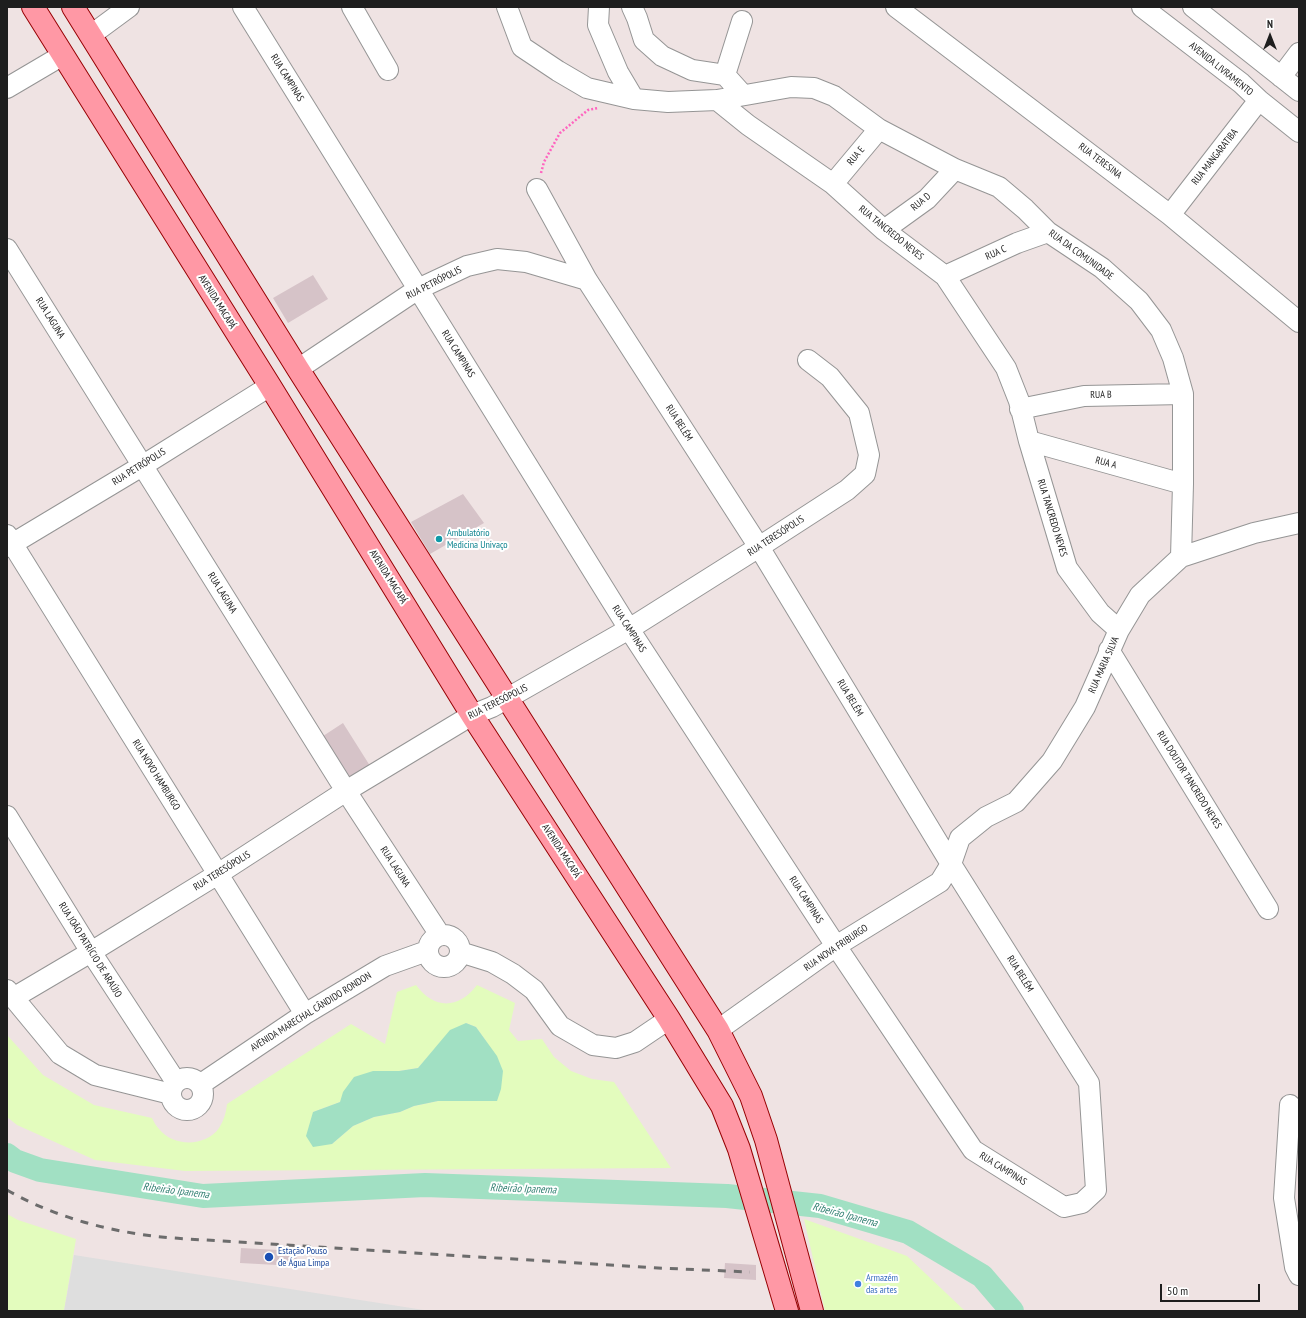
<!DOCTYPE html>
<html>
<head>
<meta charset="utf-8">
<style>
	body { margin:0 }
	#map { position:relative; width:1306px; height:1318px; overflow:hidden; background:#efe3e3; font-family:"PT Sans Narrow",sans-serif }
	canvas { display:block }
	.frame { position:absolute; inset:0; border:8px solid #1e1e1e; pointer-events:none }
	.north { position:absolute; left:1250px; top:16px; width:40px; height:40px; -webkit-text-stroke:3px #fff; paint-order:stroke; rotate:0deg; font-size:11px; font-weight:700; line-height:16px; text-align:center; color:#1e1e1e }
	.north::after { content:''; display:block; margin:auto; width:14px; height:18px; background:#1e1e1e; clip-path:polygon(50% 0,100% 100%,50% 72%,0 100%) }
	.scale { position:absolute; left:1160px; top:1284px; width:100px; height:18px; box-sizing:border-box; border:2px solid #1e1e1e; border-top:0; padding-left:5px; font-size:12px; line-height:14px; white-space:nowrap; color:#1e1e1e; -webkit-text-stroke:3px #fff; paint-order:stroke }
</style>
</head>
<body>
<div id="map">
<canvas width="1306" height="1318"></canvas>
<div class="frame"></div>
<div class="north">N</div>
<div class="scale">50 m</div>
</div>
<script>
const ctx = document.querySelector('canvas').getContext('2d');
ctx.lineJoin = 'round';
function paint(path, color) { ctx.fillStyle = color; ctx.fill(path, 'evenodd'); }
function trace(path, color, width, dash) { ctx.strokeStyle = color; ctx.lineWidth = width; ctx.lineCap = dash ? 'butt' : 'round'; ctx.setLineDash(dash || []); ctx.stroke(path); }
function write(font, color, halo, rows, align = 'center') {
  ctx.font = font + ' "PT Sans Narrow",sans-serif'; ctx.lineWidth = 4; ctx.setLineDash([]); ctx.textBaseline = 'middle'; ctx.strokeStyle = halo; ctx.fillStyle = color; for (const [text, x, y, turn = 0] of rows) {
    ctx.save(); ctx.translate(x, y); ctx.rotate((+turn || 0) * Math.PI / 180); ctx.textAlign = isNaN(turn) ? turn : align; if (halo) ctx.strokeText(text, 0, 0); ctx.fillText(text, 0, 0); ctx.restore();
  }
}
paint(new Path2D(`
	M416 985C434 1010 459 1009 477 985L515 1003 509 1030 518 1041 542 1039 554 1057 571 1071 592 1079 614 1082 671 1168 185 1171 95 1160 17 1125 7 1117V1035L43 1075 94 1105 152 1118C154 1122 156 1126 159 1129 173 1147 206 1147 219 1128 224 1120 226 1113 227 1104L351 1024 385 1044 397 992ZM466 1023 476 1027 486 1041 497 1101H438L414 1106 400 1112 374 1117 353 1126 332 1144 313 1112 340 1102 399 1071 418 1068 433 1051Z
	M7 1214 18 1220 76 1239 64 1311H7Z
	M804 1219 907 1256 965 1311H825Z`), '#e3fcbd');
paint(new Path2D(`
	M74 1255 430 1311H64Z`), '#dedede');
paint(new Path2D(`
	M466 1023 476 1027 497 1056 503 1071 501 1089 497 1101H438L414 1106 400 1112 374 1117 353 1126 332 1144 313 1147 306 1136 313 1112 340 1102 343 1092 354 1077 373 1071H399L418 1068 450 1030Z`), '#a1e0c3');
trace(new Path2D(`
	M7 1155 15 1161 40 1170 203 1196 425 1185 727 1196 820 1206 908 1232 982 1276 1012 1311`), '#a1e0c3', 24);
paint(new Path2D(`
	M313 275 328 299 288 323 273 298Z
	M463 494 484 523 430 554 411 522Z
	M343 723 372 769 348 783 320 738Z
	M241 1248 297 1251 296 1266 240 1263Z
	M725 1263 756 1265V1280L724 1278Z`), '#d6c3c8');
const minor = new Path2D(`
	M243 7 629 629 836 946 973 1150 1064 1207 1082 1203 1096 1190 1089 1083 951 864 759 547 587 280 537 189
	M352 7 388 70
	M507 7 522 47 558 71 587 88 634 99 668 102 717 100 748 125 833 184 884 230 945 276 1006 368 1019 401 1029 441 1067 568 1100 613 1119 630
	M599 7 598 25 618 72 634 99
	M632 7 637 18 644 40 662 56 692 70 725 75 743 95
	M896 7 1170 215 1299 322
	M1142 7 1241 83 1259 100 1299 132
	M1193 7 1299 91
	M91 35 129 7
	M725 75 742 21
	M1281 77 1299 53
	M7 88 63 55
	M717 100 791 87 814 88 834 96 879 129 955 169 999 187 1025 209 1048 232 1102 268 1139 301 1161 330 1173 358 1183 394V484L1181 557
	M833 184 879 129
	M1170 215 1259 100
	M884 230 927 199 955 169
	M7 249 346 791 440 935
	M945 276 1017 243 1048 232
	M298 369 418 289 467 266 497 259 526 262 587 280
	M1020 409 1084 396 1183 394
	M1029 441 1183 484
	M7 535 305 1014
	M7 547 142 466 270 386
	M1109 650 1268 909
	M7 816 91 952 176 1082
	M428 951a16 16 0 1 1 32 0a16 16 0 1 1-32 0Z
	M460 952 492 962 513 974 534 990 560 1026 593 1045 616 1048 635 1042 669 1019
	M7 990 60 1054 95 1075 171 1094
	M13 998 91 952 218 874 346 791 472 715 492 707 629 629 759 547 847 490 865 474 869 455 859 413 830 377 808 360
	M718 1030 836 946 940 882 951 864 960 838 986 817 1016 802 1052 761 1085 707 1119 630 1140 595 1181 557 1254 533 1299 523
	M171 1094a16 16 0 1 1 32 0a16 16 0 1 1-32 0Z
	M201 1084 305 1014 385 966 427 951
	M1290 1105 1284 1198 1295 1267 1299 1275`);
const major = new Path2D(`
	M33 7 270 386 472 715 669 1019 722 1106 739 1149 787 1311
	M73 7 298 369 718 1030 751 1096 766 1140 812 1311`);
trace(minor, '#959595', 22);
trace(major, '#970003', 24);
trace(new Path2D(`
	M541 173 544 162 560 133 588 110 598 108`), '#ff64bf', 2.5, [2, 2]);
trace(minor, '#fff', 20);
trace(major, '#ff98a5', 22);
trace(new Path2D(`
	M7 1190C50 1215 103 1230 153 1236 170 1238 188 1239 205 1240L658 1268 750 1272`), '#6c6c6c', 3, [8, 8]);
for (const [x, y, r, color] of [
	[439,539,4,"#0f9aa8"],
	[269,1257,5,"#1a4fb4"],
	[858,1284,4,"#3f7fe0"]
]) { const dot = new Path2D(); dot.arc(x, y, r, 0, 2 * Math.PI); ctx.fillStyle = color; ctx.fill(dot); trace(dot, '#fff', 1.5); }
write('10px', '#1e1e1e', '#fff', [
	["AVENIDA LIVRAMENTO",1221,69,39],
	["RUA CAMPINAS",287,78,58],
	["RUA E",856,156,-50],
	["RUA MANGARATIBA",1215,157,-52],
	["RUA TERESINA",1100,161,37],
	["RUA D",921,202,-40],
	["RUA TANCREDO NEVES",891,233,39],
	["RUA C",996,253,-24],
	["RUA DA COMUNIDADE",1081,255,36],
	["RUA PETRÓPOLIS",434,283,-27],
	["AVENIDA MACAPÁ",217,302,58],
	["RUA LAGUNA",50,318,58],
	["RUA CAMPINAS",458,354,58],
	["RUA B",1101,395,-1],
	["RUA BELÉM",679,423,57],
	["RUA A",1106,463,15],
	["RUA PETRÓPOLIS",139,467,-32],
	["RUA TANCREDO NEVES",1052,518,73],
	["RUA TERESÓPOLIS",776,536,-33],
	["AVENIDA MACAPÁ",388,577,58],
	["RUA LAGUNA",222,593,58],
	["RUA CAMPINAS",629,629,57],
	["RUA MARIA SILVA",1104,665,-66],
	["RUA BELÉM",850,698,59],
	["RUA TERESÓPOLIS",498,702,-27],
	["RUA NOVO HAMBURGO",156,775,58],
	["RUA DOUTOR TANCREDO NEVES",1189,780,58],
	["AVENIDA MACAPÁ",561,851,57],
	["RUA LAGUNA",395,867,57],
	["RUA TERESÓPOLIS",222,871,-32],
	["RUA CAMPINAS",806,900,57],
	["RUA NOVA FRIBURGO",836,948,-34],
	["RUA JOÃO PATRÍCIO DE ARAÚJO",90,950,58],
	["RUA BELÉM",1020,974,58],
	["AVENIDA MARECHAL CÂNDIDO RONDON",311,1012,-32],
	["RUA CAMPINAS",1003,1169,32]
]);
write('10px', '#0d838f', '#fff', [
	["Ambulatório",447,533],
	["Medicina Univaço",447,545]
], 'left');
write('10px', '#164399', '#fff', [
	["Estação Pouso",278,1251],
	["de Água Limpa",278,1263]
], 'left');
write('10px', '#366cbe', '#fff', [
	["Armazém",866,1278],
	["das artes",866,1290]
], 'left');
write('italic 11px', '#358274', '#fff', [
	["Ribeirão Ipanema",523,1189,2],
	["Ribeirão Ipanema",176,1191,7],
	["Ribeirão Ipanema",845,1215,15]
]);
</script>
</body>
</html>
